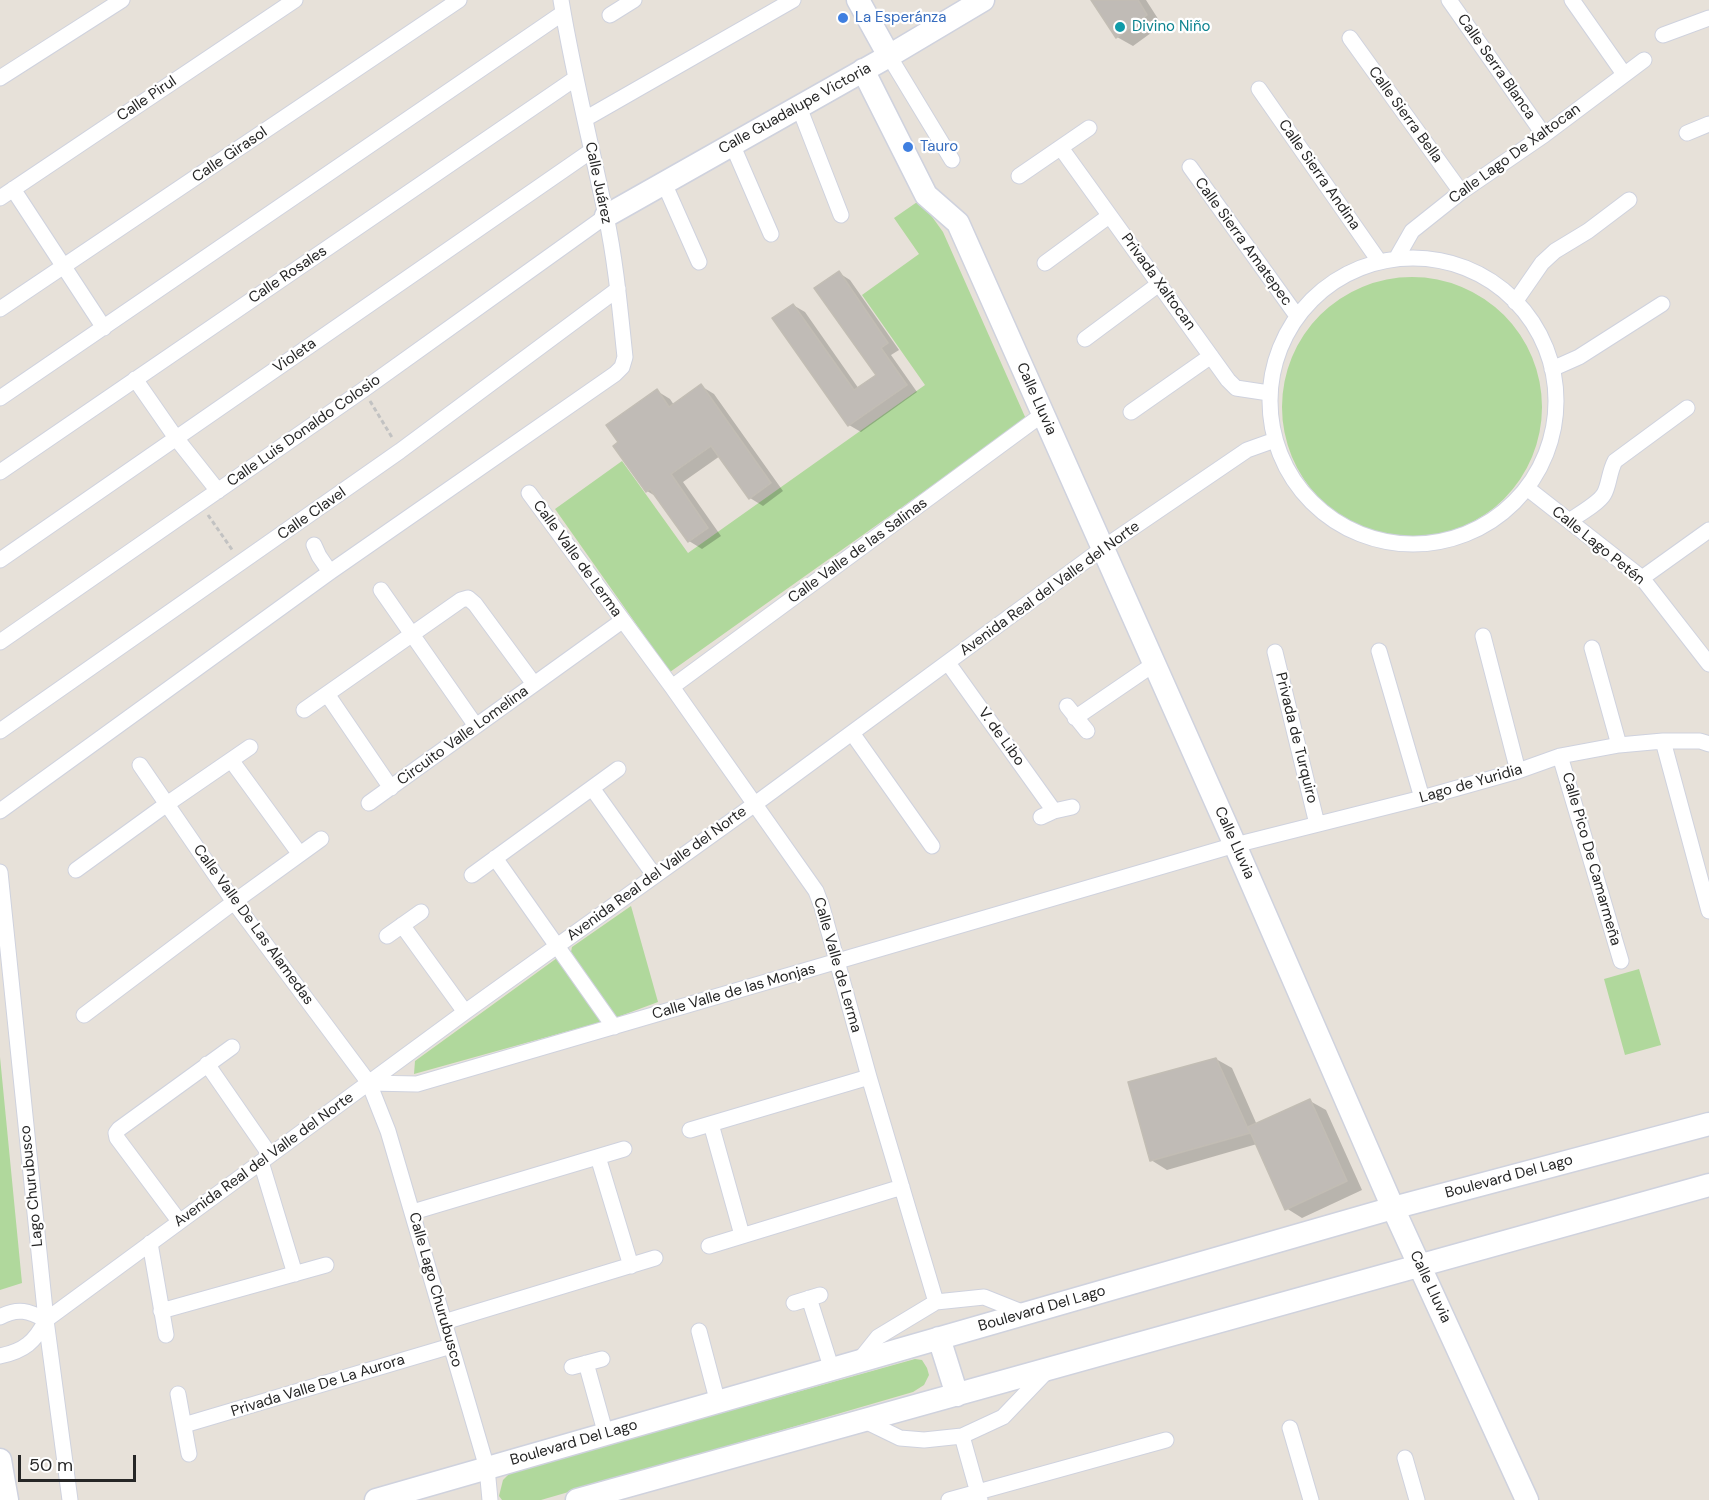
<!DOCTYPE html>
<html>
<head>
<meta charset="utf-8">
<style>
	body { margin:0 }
	#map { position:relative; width:1709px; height:1500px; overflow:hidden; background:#e7e1d9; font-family:"DM Sans",sans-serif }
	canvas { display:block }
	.scale { position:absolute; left:18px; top:1455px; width:118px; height:27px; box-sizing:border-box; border:3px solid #262626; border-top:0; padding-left:8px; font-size:18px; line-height:21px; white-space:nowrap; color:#262626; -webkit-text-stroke:4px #fff; paint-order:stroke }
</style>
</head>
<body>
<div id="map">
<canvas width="1709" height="1500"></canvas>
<div class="scale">50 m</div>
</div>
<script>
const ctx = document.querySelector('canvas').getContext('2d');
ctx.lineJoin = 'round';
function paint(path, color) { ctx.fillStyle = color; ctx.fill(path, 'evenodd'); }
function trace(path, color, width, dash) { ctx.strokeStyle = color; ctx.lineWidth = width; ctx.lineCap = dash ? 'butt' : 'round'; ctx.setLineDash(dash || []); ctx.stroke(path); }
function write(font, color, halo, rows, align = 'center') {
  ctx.font = font + ' "DM Sans",sans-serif'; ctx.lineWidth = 4.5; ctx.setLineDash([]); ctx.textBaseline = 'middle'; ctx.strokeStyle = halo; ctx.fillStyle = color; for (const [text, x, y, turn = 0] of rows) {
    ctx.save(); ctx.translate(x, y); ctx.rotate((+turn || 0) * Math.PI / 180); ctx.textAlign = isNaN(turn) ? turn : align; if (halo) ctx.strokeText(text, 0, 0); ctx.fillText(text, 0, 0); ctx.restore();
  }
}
paint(new Path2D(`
	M920 200 943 232 1026 419 670 672 555 509 622 461 688 553 925 385 862 295 919 254 894 218Z
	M1282 407a130 130 0 1 1 260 0a130 130 0 1 1-260 0Z
	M631 906 658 1002 615 1018 571 952 572 947Z
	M557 958 601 1022 414 1074 415 1061Z
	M1639 969 1661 1045 1625 1055 1604 979Z
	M0 1057 22 1283 0 1290Z
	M915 1359 922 1360 927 1368 929 1375 924 1385 913 1392 541 1500H502L499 1496 503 1480 511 1472Z`), '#b0d89c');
paint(new Path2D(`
	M1093 0H1146L1162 25 1133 46 1117 37Z
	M839 273 850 280 899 350 891 355 917 392 861 432 849 425 793 305 805 312 859 389 878 375Z
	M701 386 714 394 783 491 763 506 750 498 720 456 683 482 721 536 702 549 689 541 657 497 647 491 657 391 670 399 674 405Z
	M1216 1059 1232 1068 1257 1125 1310 1101 1326 1110 1362 1190 1302 1218 1286 1208 1257 1144 1167 1170 1151 1160Z`), '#0003');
const building = new Path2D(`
	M1091 0H1138L1147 15 1116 38Z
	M839 271 888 343 881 348 907 385 848 426 772 318 793 304 854 390 876 375 814 288Z
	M701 384 771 483 749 499 711 446 671 474 708 528 688 542 650 489 646 492 613 446 618 442 606 425 657 389 669 407Z
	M1216 1058 1250 1133 1150 1161 1128 1082Z
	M1310 1099 1347 1181 1285 1210 1248 1127Z`);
paint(building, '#c0bbb6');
trace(building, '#c2bdb4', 1.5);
const street = new Path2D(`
	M1449 0 1544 135
	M1572 0 1624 74
	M610 15 634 0
	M1663 35 1709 18
	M1350 38 1461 192
	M889 56 952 160
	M0 78 122 0
	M1259 89 1379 261
	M799 107 841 215
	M585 119 793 0
	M1687 133 1709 124
	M732 144 771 234
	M1061 148 1228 380 1236 388 1269 393
	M1190 167 1297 316
	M1019 176 1089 128
	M664 183 699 262
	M13 189 104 328
	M0 198 295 0
	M1270 401a143 143 0 1 1 286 0a143 143 0 1 1-286 0Z
	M1396 259 1412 231 1461 192 1544 135 1644 60
	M1045 263 1109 216
	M1515 302 1542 263 1555 251 1588 231 1629 200
	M0 309 459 0
	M1085 339 1159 284
	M1552 369 1579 357 1662 304
	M135 379 176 438 218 491
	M0 398 563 13
	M1131 412 1211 356
	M0 472 576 78
	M1527 488 1642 578 1709 664
	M529 493 672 687 816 891 822 907 869 1077 936 1302
	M1569 521C1578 515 1599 503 1604 494 1609 486 1609 472 1615 461L1687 408
	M314 545 319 556 330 572
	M0 560 591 151
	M1642 578 1709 530
	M381 590 476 726
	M1483 636 1518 771
	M0 642 363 390 606 216
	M1592 648 1619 745
	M1379 651 1422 798
	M1275 652 1317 824
	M948 663 1054 811
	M672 687 1043 414
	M327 694 391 788
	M1067 706 1087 731
	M304 710 461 600 468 598 475 604 534 684
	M1075 718 1154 664
	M0 731 400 451 618 289
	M852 733 932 846
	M1663 741 1709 911
	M1560 756 1621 961
	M231 760 299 853
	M140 765 234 902 369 1083 388 1131 487 1468 490 1500
	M592 788 654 875
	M369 803 622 621
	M0 811 330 572 615 374 622 367 625 357C620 310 616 263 606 216 591 144 573 73 561 0
	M1041 817 1054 811 1072 807
	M495 858 614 1027
	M76 870 167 804 250 747
	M0 872 46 1320 70 1500
	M472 875 618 769
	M402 925 465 1012
	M387 936 421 912
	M84 1015 234 902 321 839
	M207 1064 270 1155
	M369 1083 417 1084 1235 845 1422 798 1518 771 1560 756 1619 745 1663 741H1700L1709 744
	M711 1124 742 1235
	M690 1130 869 1077
	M598 1157 631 1266
	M261 1162 295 1274
	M413 1212 624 1149
	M179 1221 117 1138 116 1133 119 1129 232 1047
	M150 1243 166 1335
	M709 1246 902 1187
	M809 1298 832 1370
	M794 1303 820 1295
	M161 1311 326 1265
	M0 1317C18 1307 29 1311 46 1320
	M444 1322 655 1258
	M699 1331 718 1403
	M0 1356C24 1351 35 1342 46 1320L465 1012 755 804 1103 548 1247 450 1275 440
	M858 1362 878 1337 936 1302 984 1297 1024 1313
	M586 1363 606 1435
	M572 1367 602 1359
	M178 1394 189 1454
	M865 1421 900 1438 924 1440 962 1436 1003 1417 1049 1369
	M184 1425 451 1346
	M1290 1428 1311 1500
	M962 1436 980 1500
	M1405 1458 1417 1500
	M949 1500 1166 1440`);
const secondary = new Path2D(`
	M858 0 889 56
	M863 70 926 195 958 223 1235 845 1393 1208 1527 1500
	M606 216 889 56 983 0
	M939 1338 957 1395
	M0 1460 7 1500
	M376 1500 1393 1208 1709 1124
	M577 1500 1709 1185`);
trace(street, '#cfd2de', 17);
trace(secondary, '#cfd2de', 25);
trace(new Path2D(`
	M370 401 393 439
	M208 515 233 551`), '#c2c2c2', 3, [4.5, 3]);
trace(street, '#fff', 15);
trace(secondary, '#fff', 22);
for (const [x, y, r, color] of [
	[843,18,6,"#3f7fe0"],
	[1120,27,6,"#0f9aa8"],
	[908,147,6,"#3f7fe0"]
]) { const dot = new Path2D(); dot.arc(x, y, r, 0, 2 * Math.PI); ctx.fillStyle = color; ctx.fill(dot); trace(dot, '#fff', 2); }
write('15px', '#366cbe', '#fff', [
	["La Esperánza",855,18],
	["Tauro",920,147]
], 'left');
write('15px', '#0d838f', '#fff', [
	["Divino Niño",1132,27]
], 'left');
write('15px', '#262626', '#fff', [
	["Calle Serra Blanca",1496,67,55],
	["Calle Pirul",147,99,-34],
	["Calle Guadalupe Victoria",795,109,-29],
	["Calle Sierra Bella",1405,115,54],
	["Calle Lago De Xaltocan",1515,154,-36],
	["Calle Girasol",230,155,-34],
	["Calle Sierra Andina",1319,175,55],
	["Calle Juárez",598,183,78],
	["Calle Sierra Amatepec",1243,242,54],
	["Calle Rosales",288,275,-34],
	["Privada Xaltocan",1158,282,54],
	["Violeta",295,356,-35],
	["Calle Lluvia",1036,399,66],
	["Calle Luis Donaldo Colosio",304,431,-35],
	["Calle Clavel",312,514,-35],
	["Calle Lago Petén",1598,546,39],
	["Calle Valle de las Salinas",858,551,-36],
	["Calle Valle de Lerma",577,559,54],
	["Avenida Real del Valle del Norte",1050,589,-36],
	["Circuito Valle Lomelina",463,736,-36],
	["V. de Libo",1001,737,54],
	["Privada de Turquiro",1296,738,76],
	["Lago de Yuridia",1471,784,-16],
	["Calle Lluvia",1234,843,66],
	["Calle Pico De Camarmeña",1591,859,74],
	["Avenida Real del Valle del Norte",657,874,-36],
	["Calle Valle De Las Alamedas",253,925,54],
	["Calle Valle de Lerma",837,965,74],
	["Calle Valle de las Monjas",734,992,-16],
	["Avenida Real del Valle del Norte",264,1160,-36],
	["Boulevard Del Lago",1509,1177,-15],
	["Lago Churubusco",32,1186,-96],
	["Calle Lluvia",1430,1287,65],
	["Calle Lago Churubusco",435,1290,74],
	["Boulevard Del Lago",1042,1309,-16],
	["Privada Valle De La Aurora",318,1386,-17],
	["Boulevard Del Lago",574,1443,-16]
]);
</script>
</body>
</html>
